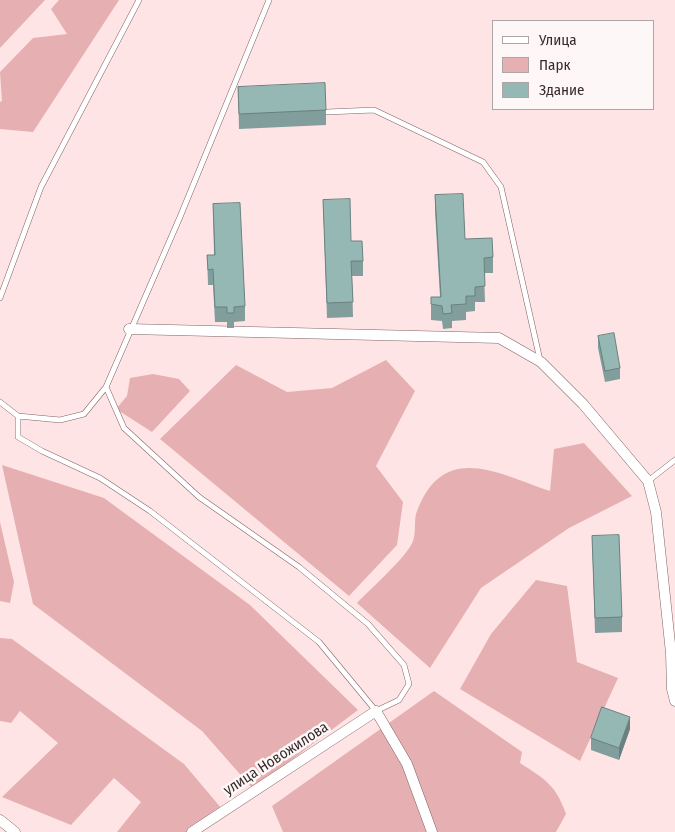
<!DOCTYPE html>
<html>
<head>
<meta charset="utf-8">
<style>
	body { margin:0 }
	#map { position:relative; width:675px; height:832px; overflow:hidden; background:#ffe4e5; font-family:"Fira Sans Condensed",sans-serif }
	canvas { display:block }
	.legend { position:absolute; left:492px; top:20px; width:162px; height:90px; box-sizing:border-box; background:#fdf7f7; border:1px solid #aea5a6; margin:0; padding:6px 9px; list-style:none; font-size:15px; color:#372b2c }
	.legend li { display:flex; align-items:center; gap:10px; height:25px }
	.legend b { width:25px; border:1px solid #aea5a6 }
</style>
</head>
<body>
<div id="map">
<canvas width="675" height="832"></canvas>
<ul class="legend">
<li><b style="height:6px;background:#fff"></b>Улица</li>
<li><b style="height:14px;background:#e6b0b3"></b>Парк</li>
<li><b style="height:14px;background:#96b8b5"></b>Здание</li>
</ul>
</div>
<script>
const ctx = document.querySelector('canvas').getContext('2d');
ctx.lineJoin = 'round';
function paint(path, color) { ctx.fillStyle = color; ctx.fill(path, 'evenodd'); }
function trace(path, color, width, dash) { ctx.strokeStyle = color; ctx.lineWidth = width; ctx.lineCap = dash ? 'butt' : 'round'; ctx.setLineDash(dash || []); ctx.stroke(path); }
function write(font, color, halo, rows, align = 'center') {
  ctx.font = font + ' "Fira Sans Condensed",sans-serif'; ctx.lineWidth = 5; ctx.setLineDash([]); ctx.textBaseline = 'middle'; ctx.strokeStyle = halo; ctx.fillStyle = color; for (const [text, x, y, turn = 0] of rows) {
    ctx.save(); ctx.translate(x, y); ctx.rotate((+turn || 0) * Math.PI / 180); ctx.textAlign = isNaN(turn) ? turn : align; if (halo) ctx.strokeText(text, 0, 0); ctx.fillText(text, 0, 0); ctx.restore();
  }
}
paint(new Path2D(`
	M0 0H45L0 48Z
	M59 0H119L33 132 0 129V102L2 101 0 72 33 38 67 34 51 9Z
	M386 360 415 391 376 466 403 502 397 545 349 596 160 439 236 365 287 392 332 388Z
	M153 374 179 379 190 391 152 432 116 409 127 396 130 378Z
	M584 443 632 496 569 528 481 588 430 668 357 603C370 589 407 557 413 541 416 533 414 523 416 514 442 440 497 473 550 491L554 449Z
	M2 465 104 498 250 605 358 710 253 789 202 731 33 604Z
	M0 522 14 582 10 603 0 601Z
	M536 580 567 586 577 662 618 678 580 761 460 689 491 634Z
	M0 638 12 639 184 764 222 809 192 832H117L141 802 114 778 71 825 2 797 58 743 20 711 11 723 0 721Z
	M434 691 522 752 520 763C545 779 556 785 566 814L556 832H283L272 806Z`), '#e6b0b3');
const lane = new Path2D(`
	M327 112 374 110 483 162 501 187 540 360
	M0 298 41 187 139 0
	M0 402 18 416 60 420 84 414 106 387 180 217 269 0
	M18 416V437L42 451 100 478 150 511 319 642 376 711 399 700 409 684 404 665 368 624 299 567 199 497 124 428 106 387
	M648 481 675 460`);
const street = new Path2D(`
	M129 329 499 338 541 362 583 404 648 481 656 512 671 653 672 689 675 701
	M0 820 15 832
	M192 832 376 711 407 764 432 832`);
trace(lane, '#806465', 6);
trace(street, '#806465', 11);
trace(lane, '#fff', 5);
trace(street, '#fff', 10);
paint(new Path2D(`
	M238 87 326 110V125L239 129Z
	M435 195 465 239 493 257V273H484L485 302H475V311L466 312V320L452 321V328L443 329 442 321 431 320V297H440L435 211Z
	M323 200 351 241 363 261V276H352L353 317 327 318Z
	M213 204 245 306V321L234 322V328H227V322H215L213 285H208L207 255H214Z
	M598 336 620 368V379L605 382 598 348Z
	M592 536 622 617V632L595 633Z
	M630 729 619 760 591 750V738Z`), '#819e9c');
paint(new Path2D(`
	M630 717V729L619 760V748Z`), '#69817f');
const building = new Path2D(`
	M325 83 326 110 239 114 238 87Z
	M463 194 465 239 492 238 493 257 484 258 485 286 475 287V296H466V304L451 305 452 313 443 314 442 306 431 304V297H441L435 195Z
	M350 199 351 241H362L363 261H351L353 302 327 303 323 200Z
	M240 203 245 306 234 307V313H227V307H215L213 269 208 270 207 255H215L213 204Z
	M614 333 620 368 605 371 598 336Z
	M619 535 622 617 595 618 592 536Z
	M602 707 630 717 619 748 591 738Z`);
paint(building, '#96b8b5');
trace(building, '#69817f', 1);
write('15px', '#372b2c', '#fdf7f7', [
	["улица Новожилова",276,759,-33]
]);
</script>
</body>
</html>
